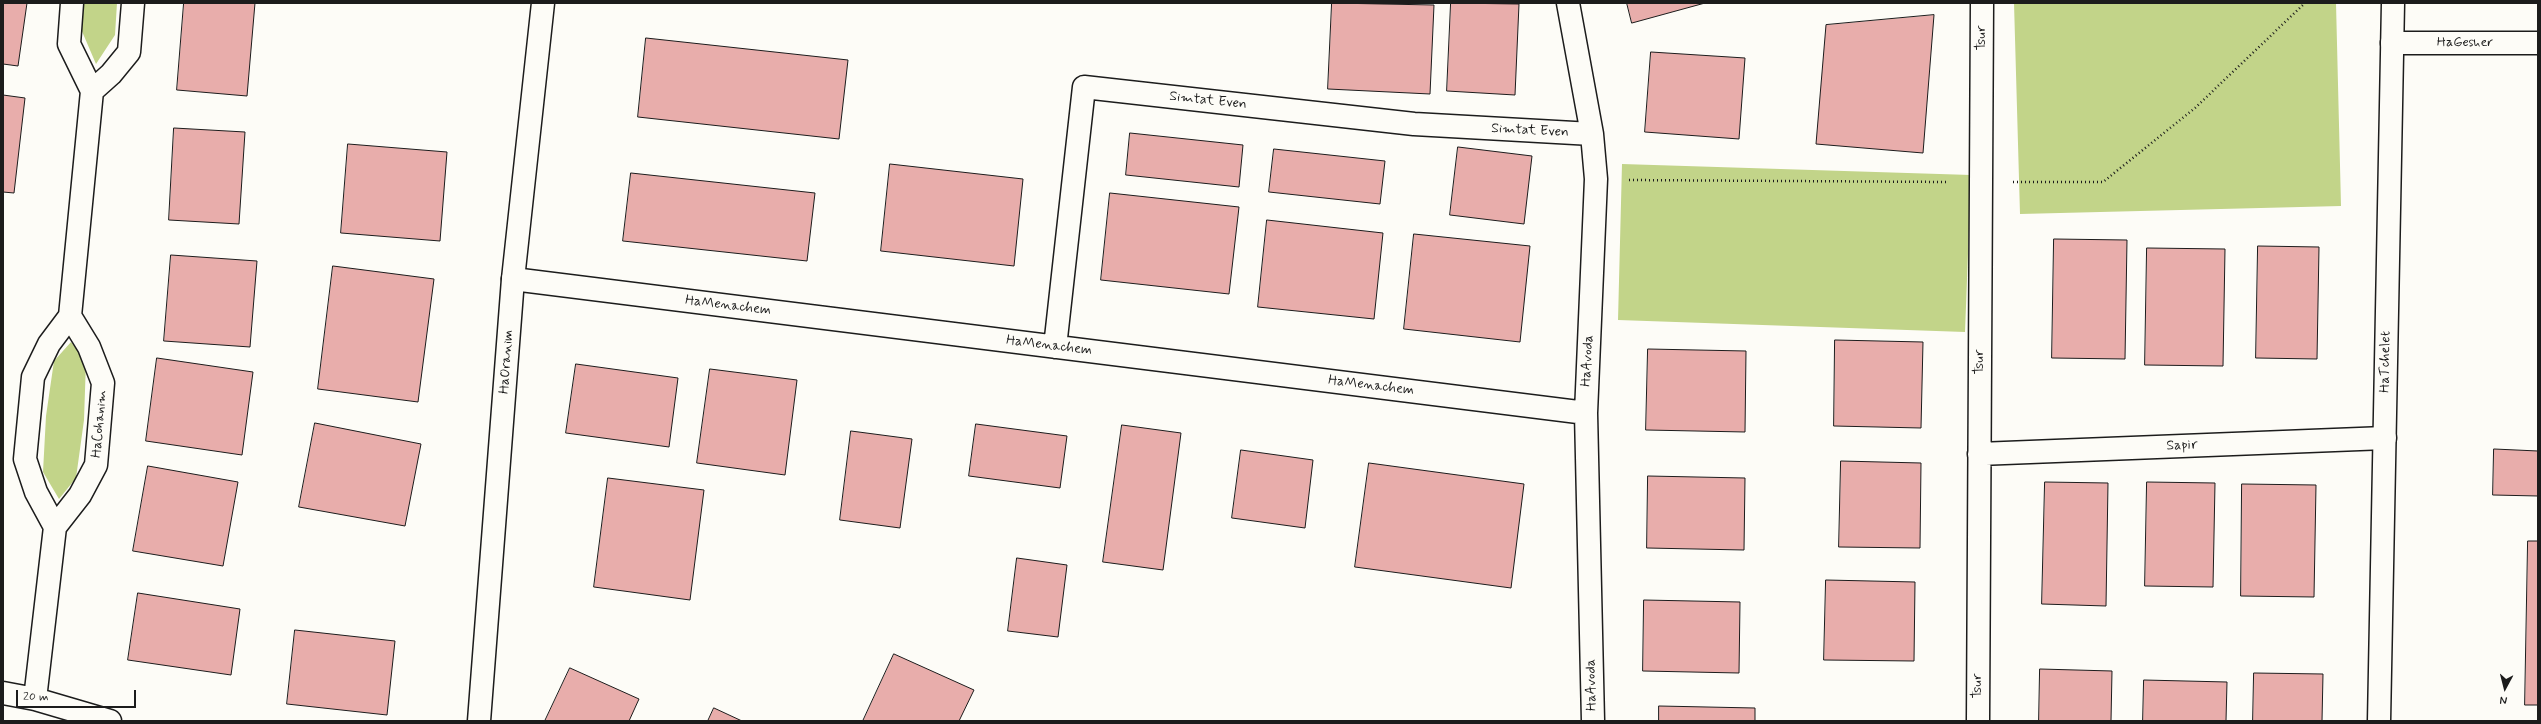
<!DOCTYPE html>
<html>
<head>
<meta charset="utf-8">
<style>
	body { margin:0 }
	#map { position:relative; width:2541px; height:724px; overflow:hidden; background:#fdfcf7; font-family:Mynerve,sans-serif }
	canvas { display:block }
	.frame { position:absolute; inset:0; border:4px solid #1c1c1c; pointer-events:none }
	.north { position:absolute; left:2485px; top:668px; width:40px; height:40px; -webkit-text-stroke:3px #fdfcf7; paint-order:stroke; rotate:187deg; font-size:11px; font-weight:700; line-height:16px; text-align:center; color:#1c1c1c }
	.north::after { content:''; display:block; margin:auto; width:14px; height:18px; background:#1c1c1c; clip-path:polygon(50% 0,100% 100%,50% 72%,0 100%) }
	.scale { position:absolute; left:16px; top:690px; width:120px; height:18px; box-sizing:border-box; border:2px solid #1c1c1c; border-top:0; padding-left:5px; font-size:12px; line-height:14px; white-space:nowrap; color:#1c1c1c; -webkit-text-stroke:3px #fdfcf7; paint-order:stroke }
</style>
</head>
<body>
<div id="map">
<canvas width="2541" height="724"></canvas>
<div class="frame"></div>
<div class="north">N</div>
<div class="scale">20 m</div>
</div>
<script>
const ctx = document.querySelector('canvas').getContext('2d');
ctx.lineJoin = 'round';
function paint(path, color) { ctx.fillStyle = color; ctx.fill(path, 'evenodd'); }
function trace(path, color, width, dash) { ctx.strokeStyle = color; ctx.lineWidth = width; ctx.lineCap = dash ? 'butt' : 'round'; ctx.setLineDash(dash || []); ctx.stroke(path); }
function write(font, color, halo, rows, align = 'center') {
  ctx.font = font + ' Mynerve,sans-serif'; ctx.lineWidth = 3; ctx.setLineDash([]); ctx.textBaseline = 'middle'; ctx.strokeStyle = halo; ctx.fillStyle = color; for (const [text, x, y, turn = 0] of rows) {
    ctx.save(); ctx.translate(x, y); ctx.rotate((+turn || 0) * Math.PI / 180); ctx.textAlign = isNaN(turn) ? turn : align; if (halo) ctx.strokeText(text, 0, 0); ctx.fillText(text, 0, 0); ctx.restore();
  }
}
paint(new Path2D(`
	M83 3H117L115 35 96 64 81 29Z
	M2014 3H2336L2341 206 2020 214Z
	M1622 164 1971 175 1965 332 1618 320Z
	M71 342 86 361 84 420 76 478 59 499 43 472 46 416 54 361Z`), '#c2d489');
const building = new Path2D(`
	M3 3H27L18 66 3 64Z
	M184 3H255L247 96 177 90Z
	M1332 3 1434 5 1430 94 1328 89Z
	M1451 3 1519 4 1515 95 1447 91Z
	M1627 3H1705L1632 23Z
	M1934 15 1923 153 1816 144 1826 25Z
	M646 38 848 60 839 139 638 117Z
	M1651 52 1745 58 1739 139 1645 132Z
	M3 95 25 98 14 193 3 192Z
	M174 128 245 132 239 224 169 220Z
	M1130 133 1243 145 1239 187 1126 175Z
	M348 144 447 152 440 241 341 233Z
	M1458 147 1532 156 1524 224 1450 215Z
	M1274 149 1385 161 1380 204 1269 192Z
	M890 164 1023 179 1014 266 881 251Z
	M631 173 815 193 807 261 623 241Z
	M1110 193 1239 207 1229 294 1101 280Z
	M1267 220 1383 233 1374 319 1258 307Z
	M1414 234 1530 246 1520 342 1404 329Z
	M2054 239 2127 240 2125 359 2052 358Z
	M2258 246 2319 247 2317 359 2256 358Z
	M2147 248 2225 249 2223 366 2145 365Z
	M171 255 257 261 250 347 164 341Z
	M333 266 434 279 418 402 318 389Z
	M1835 340 1923 342 1921 428 1834 426Z
	M1648 349 1746 351 1745 432 1646 430Z
	M157 358 253 372 242 455 146 441Z
	M576 364 678 378 669 447 566 433Z
	M710 369 797 380 785 475 697 463Z
	M315 423 421 444 405 526 299 507Z
	M976 424 1067 436 1060 488 969 476Z
	M1122 425 1181 433 1163 570 1103 562Z
	M851 431 912 439 900 528 840 520Z
	M2494 449 2538 451V496L2493 495Z
	M1241 450 1313 460 1305 528 1232 518Z
	M1841 461 1921 463 1920 548 1839 547Z
	M1369 463 1524 484 1511 588 1355 567Z
	M148 466 238 482 223 566 133 551Z
	M1648 476 1745 478 1744 550 1647 548Z
	M608 478 704 490 690 600 594 587Z
	M2045 482 2108 483 2106 606 2042 604Z
	M2147 482 2215 483 2213 587 2145 586Z
	M2242 484 2316 485 2314 597 2241 596Z
	M2528 541H2538V705H2525Z
	M1017 558 1067 565 1058 637 1008 631Z
	M1826 580 1915 582 1914 661 1824 660Z
	M138 593 240 609 231 675 128 660Z
	M1644 600 1740 602 1739 673 1643 671Z
	M295 630 395 641 387 715 287 704Z
	M894 654 974 690 959 721H863Z
	M570 668 639 699 629 721H545Z
	M2040 669 2112 671 2111 721H2039Z
	M2254 673 2323 674 2322 721H2253Z
	M2144 680 2227 682 2226 721H2143Z
	M1659 706 1755 708V721H1659Z
	M714 708 742 721H708Z`);
paint(building, '#e8adab');
trace(building, '#1c1c1c', 1);
const street = new Path2D(`
	M1568 3 1592 134 1596 179 1586 413 1593 721
	M2392 43H2538
	M92 91 111 74 129 52 133 3
	M513 279 1586 413
	M1055 347 1084 87 1414 124 1592 134
	M1979 454 2385 438
	M55 527 36 492 25 459 33 377 49 344 70 316 92 91 69 44 72 3
	M3 693 35 699 110 721
	M35 699 55 527 80 495 96 465 103 383 89 347 70 316
	M1978 721 1982 3`);
const secondary = new Path2D(`
	M479 721 513 279 543 3
	M2379 721 2393 3`);
trace(street, '#1c1c1c', 25);
trace(secondary, '#1c1c1c', 25);
trace(new Path2D(`
	M1629 180 1948 182
	M2013 182H2103L2195 108 2305 3`), '#1c1c1c', 2.5, [1, 3]);
trace(street, '#fdfcf7', 22);
trace(secondary, '#fdfcf7', 22);
write('14px', '#1c1c1c', '#fdfcf7', [
	["Tsur",1982,38,-90],
	["HaGesher",2465,43],
	["Simtat Even",1208,101,6],
	["Simtat Even",1530,131,3],
	["HaMenachem",728,306,7],
	["HaMenachem",1049,346,7],
	["HaAvoda",1588,361,-87],
	["HaOranim",507,362,-86],
	["Tsur",1980,362,-90],
	["HaTchelet",2386,362,-89],
	["HaMenachem",1371,386,7],
	["HaCohanim",100,424,-85],
	["Sapir",2182,446,-2],
	["HaAvoda",1592,685,-91],
	["Tsur",1978,686,-90]
]);
</script>
</body>
</html>
